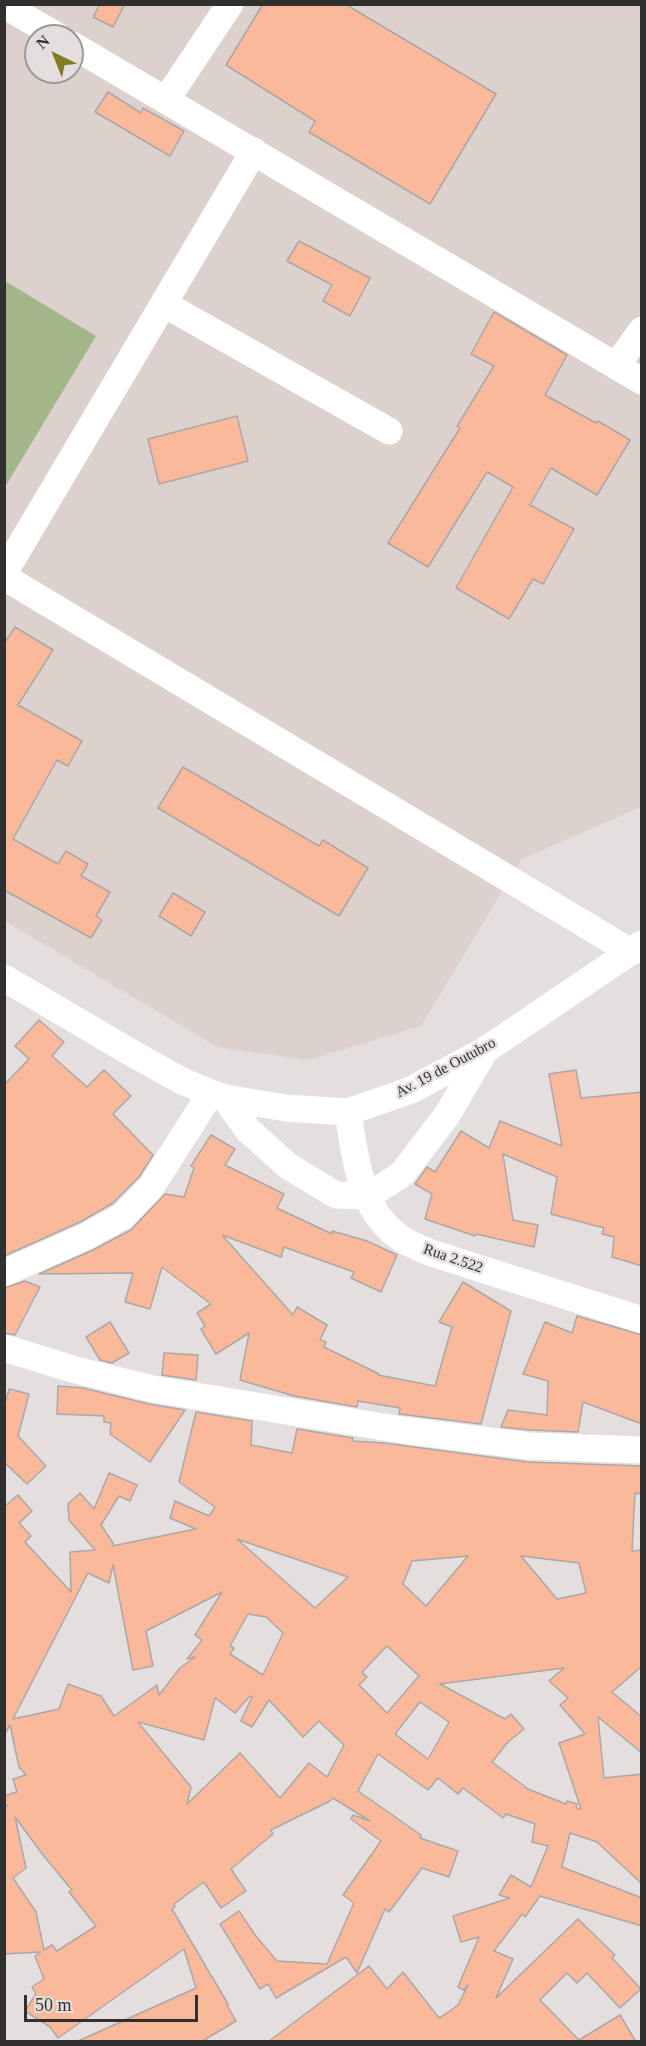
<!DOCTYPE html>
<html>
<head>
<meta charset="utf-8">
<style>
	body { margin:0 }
	#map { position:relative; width:646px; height:2046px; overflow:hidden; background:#e4dfde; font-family:"Times New Roman",serif }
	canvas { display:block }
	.frame { position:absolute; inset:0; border:6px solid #31302f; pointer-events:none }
	.north { position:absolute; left:24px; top:24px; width:60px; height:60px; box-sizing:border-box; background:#e4dfde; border:2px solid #9c9998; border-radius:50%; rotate:317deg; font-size:16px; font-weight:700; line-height:24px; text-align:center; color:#31302f }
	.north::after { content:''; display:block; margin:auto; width:21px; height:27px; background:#817c23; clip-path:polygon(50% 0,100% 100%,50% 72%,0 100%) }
	.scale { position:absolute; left:24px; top:1995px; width:174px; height:27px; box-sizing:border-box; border:3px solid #31302f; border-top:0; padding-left:8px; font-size:18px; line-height:21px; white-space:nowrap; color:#31302f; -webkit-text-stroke:4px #e4dfde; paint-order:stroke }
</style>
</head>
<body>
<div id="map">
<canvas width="646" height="2046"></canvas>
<div class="frame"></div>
<div class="north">N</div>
<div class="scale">50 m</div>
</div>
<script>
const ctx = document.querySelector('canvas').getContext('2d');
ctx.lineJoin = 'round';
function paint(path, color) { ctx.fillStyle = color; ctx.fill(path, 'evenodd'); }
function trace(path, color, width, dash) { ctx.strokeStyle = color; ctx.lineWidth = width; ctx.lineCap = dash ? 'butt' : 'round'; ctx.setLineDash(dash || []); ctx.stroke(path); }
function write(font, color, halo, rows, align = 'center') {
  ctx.font = font + ' "Times New Roman",serif'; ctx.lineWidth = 5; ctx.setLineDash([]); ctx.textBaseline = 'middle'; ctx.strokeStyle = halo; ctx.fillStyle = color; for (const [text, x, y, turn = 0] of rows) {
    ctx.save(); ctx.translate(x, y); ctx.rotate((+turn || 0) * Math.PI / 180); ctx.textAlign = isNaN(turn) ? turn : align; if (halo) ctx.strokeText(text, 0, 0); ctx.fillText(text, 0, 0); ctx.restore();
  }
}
paint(new Path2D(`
	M5 5H641V807L522 859 421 1026 308 1060 217 1047 5 921ZM36 36H72V72H36Z`), '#dcd1cc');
paint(new Path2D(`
	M5 281 96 336 5 487Z`), '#a3b689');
const building = new Path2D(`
	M100 4H125L113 27 93 17Z
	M263 4H345L496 94 430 204 309 132 315 121 226 65Z
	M108 92 141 113 143 108 184 131 170 156 95 112Z
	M299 241 370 278 350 316 323 301 332 285 287 261Z
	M494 312 567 355 545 395 596 423 598 421 630 440 597 495 551 468 530 505 574 529 543 584 533 579 509 619 456 588 513 487 487 472 428 567 388 543 460 428 457 426 494 366 471 354Z
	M237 416 248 461 159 484 148 439Z
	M15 627 53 650 18 705 82 741 68 766 57 760 13 839 58 864 66 851 88 864 81 876 110 892 96 916 102 920 91 938 4 890V644Z
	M183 767 319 846 323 840 368 868 339 916 158 808Z
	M173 893 205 912 191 936 159 916Z
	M39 1020 64 1042 52 1056 87 1087 104 1070 131 1096 113 1114 153 1155 139 1177 113 1203 80 1222 4 1256V1085L29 1059 15 1046Z
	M576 1070 581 1098 642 1092V1266L612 1257 614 1237 602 1234 604 1228 551 1214 557 1177 503 1154 513 1220 538 1225 534 1247 476 1234 475 1236 425 1219 432 1194 415 1184 427 1167 435 1172 461 1131 489 1148 500 1121 562 1146 549 1074Z
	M211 1135 235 1149 225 1165 284 1194 277 1208 332 1234V1231L367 1241 397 1255 381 1292 351 1278 354 1272 284 1247 281 1257 222 1235 293 1315 297 1307 327 1325 320 1340 326 1342 324 1347 379 1374 378 1375 435 1386 452 1327 439 1322 463 1282 511 1311 481 1424 399 1414 400 1408 358 1401 357 1407 294 1396 240 1380 249 1333 216 1354 201 1329 205 1326 197 1313 211 1304 162 1267 150 1309 125 1302 133 1273 39 1274 93 1250 131 1230 165 1194 184 1197 194 1168 191 1166Z
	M25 1281 40 1287 15 1335 4 1333V1288Z
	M577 1316 642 1335V1424L583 1402 578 1432 530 1430 501 1427 508 1410 547 1415 548 1381 523 1374 545 1322 572 1333Z
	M110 1322 129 1353 112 1363 100 1360 86 1337Z
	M164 1353 198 1355 196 1380 162 1375Z
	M58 1386 83 1388 149 1404 185 1410 150 1462 110 1434 111 1423 104 1422V1416L57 1414Z
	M9 1389 29 1394 18 1436 46 1466 27 1484 4 1462V1408Z
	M196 1412 252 1421 251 1445 292 1453 297 1429 353 1438 352 1441 384 1443 527 1462 642 1466V1494L635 1493 632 1551 642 1550V1666L612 1692 642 1717V1753L598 1717 604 1778 642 1774V1884L597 1842 570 1833 562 1867 642 1898V1926L540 1896 525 1917 522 1914 494 1951 513 1959 496 1998 578 1919 615 1955 612 1958 641 1989 620 2008 587 1973 577 1983 567 1973 540 2000 579 2040 620 2015 636 2042H268L369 1966 387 1989 403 1972 439 2018 447 2013 458 2005 468 1985 464 1990 458 1987 479 1937 461 1942 453 1916 510 1898 499 1895 511 1875 531 1887 548 1846 532 1842 535 1824 506 1814 503 1818 463 1788 458 1794 438 1778 428 1790 378 1754 358 1791 421 1835 420 1838 458 1851 449 1877 422 1868 389 1912 385 1909 357 1973 346 1957 276 1998 268 1984 260 1989 220 1924 239 1911 255 1935 277 1961 327 1964 354 1903 343 1895 381 1841 351 1819 353 1815 370 1821 333 1798 330 1801 271 1830 273 1834 231 1869 246 1891 221 1908 204 1882 174 1904 175 1907 172 1909 228 2004 227 2005 236 2021 201 2042H76L196 1988 184 1949 58 2038 50 2027 25 2011 36 1994 32 1987 44 1979 35 1956 41 1952 4 1954V1806H7L4 1802V1796L17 1792 13 1779 26 1775 19 1767 10 1725 4 1735V1507L18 1495 32 1511 19 1523 31 1536 25 1542 71 1592 70 1552 95 1550 69 1520 68 1504 80 1493 94 1509 109 1473 137 1485 130 1501 119 1496 101 1525 113 1543 112 1546 196 1529 170 1518 175 1501 209 1516 215 1507 179 1482ZM237 1539 348 1577 315 1608ZM468 1556 426 1606 403 1584 412 1561ZM521 1556 579 1563 586 1593 557 1599ZM113 1565 133 1670 153 1666 146 1631 222 1592 195 1635 202 1640 187 1659 195 1657 180 1668 159 1695 157 1685 114 1716 101 1696 68 1684 59 1709 13 1719 88 1573 109 1583ZM248 1614 266 1617 283 1633 263 1675 230 1654 234 1648 230 1646ZM387 1646 419 1676 387 1713 359 1685 367 1677 362 1672ZM564 1668 549 1681 568 1698 560 1705 585 1734 559 1743 581 1809 576 1808 577 1804 567 1801 566 1804 528 1789 492 1762 508 1742 524 1729 511 1714 505 1719 440 1684ZM250 1696 252 1697 241 1721 252 1727 269 1700 303 1737 319 1721 344 1745 327 1777 309 1763 280 1798 240 1753 187 1804 191 1787 138 1722 204 1740 215 1698 235 1713ZM420 1702 449 1722 428 1759 395 1734ZM15 1817 43 1855 72 1890 69 1892 96 1926 57 1951 52 1945 44 1950 36 1912 13 1878 26 1868Z`);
paint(building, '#fbb99b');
trace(building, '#aba7a6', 1.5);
trace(new Path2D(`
	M4 5 57 36
	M72 45 642 381
	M166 100 230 4
	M164 304 389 431
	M616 366 642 330
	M4 573 254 151
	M4 577 631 952
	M4 978 130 1052 182 1081 211 1093 225 1098 286 1108 348 1112 411 1090 484 1051 642 944
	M225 1098 248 1130 288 1166 336 1195 368 1196 402 1174 447 1115 484 1052
	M348 1112C355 1157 360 1212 402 1239 411 1245 422 1249 431 1253L642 1320
	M4 1273 87 1236 123 1216 151 1187 211 1093
	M4 1348 76 1370 153 1389 402 1430 529 1446 642 1450`), '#fff', 27);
write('15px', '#31302f', '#e4dfde', [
	["Av. 19 de Outubro",446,1068,-28],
	["Rua 2.522",453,1259,19]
]);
</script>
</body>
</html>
